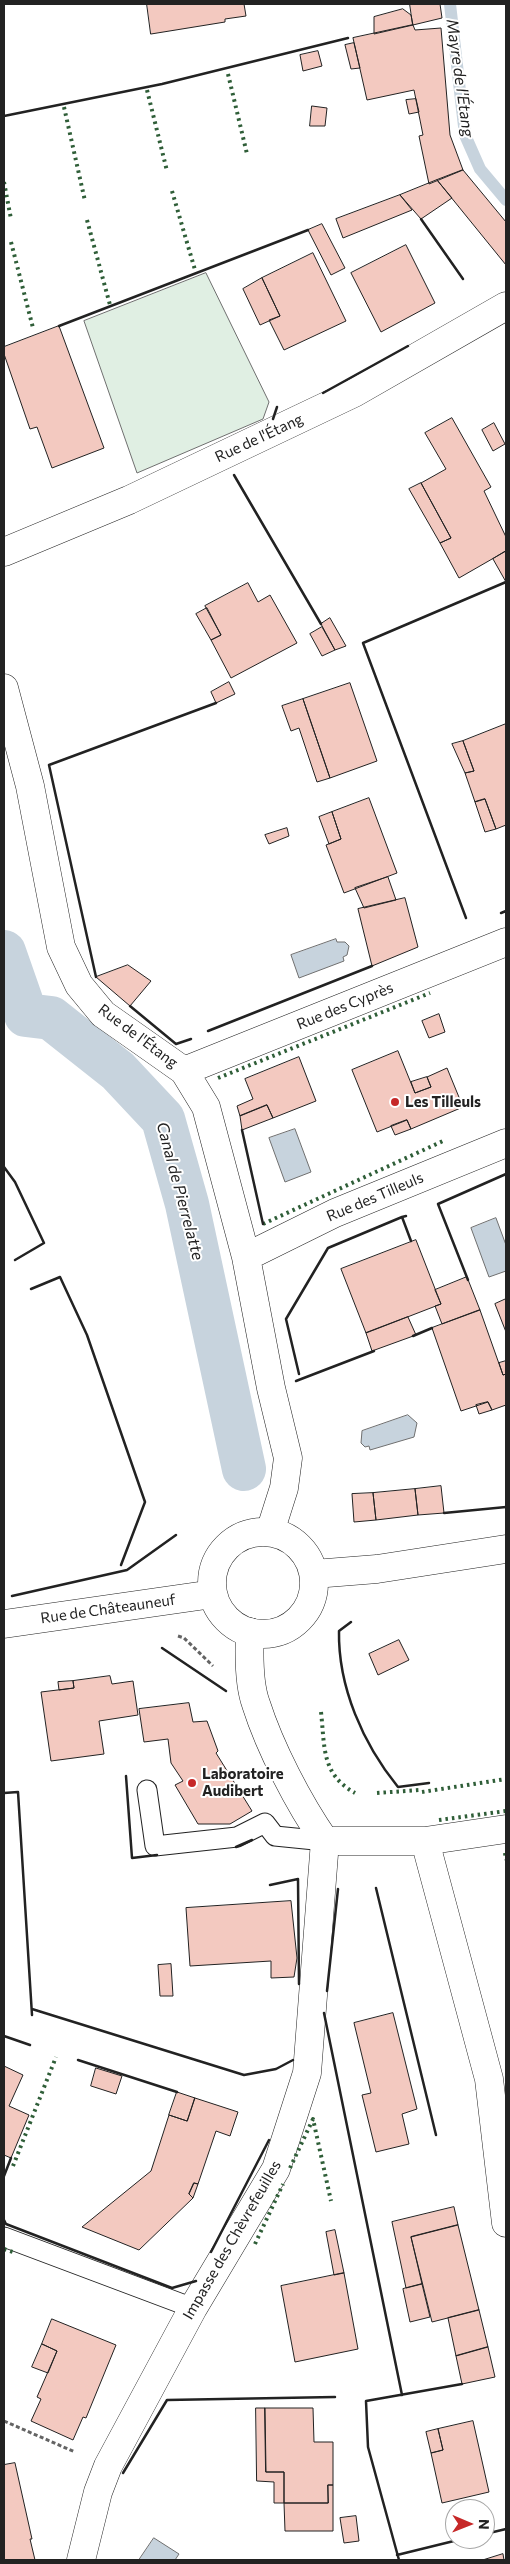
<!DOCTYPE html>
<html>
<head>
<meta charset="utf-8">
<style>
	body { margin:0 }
	#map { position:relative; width:510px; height:2564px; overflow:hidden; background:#fff; font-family:Commissioner,sans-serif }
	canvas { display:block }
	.frame { position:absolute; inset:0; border:5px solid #222; pointer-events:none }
	.north { position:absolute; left:445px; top:2499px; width:50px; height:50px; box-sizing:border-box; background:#fff; border:1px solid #a7a7a7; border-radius:50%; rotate:91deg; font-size:14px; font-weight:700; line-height:20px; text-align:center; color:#222 }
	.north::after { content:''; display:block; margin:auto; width:18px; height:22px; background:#c62828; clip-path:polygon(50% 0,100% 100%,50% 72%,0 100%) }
</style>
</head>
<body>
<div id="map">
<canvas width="510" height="2564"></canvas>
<div class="frame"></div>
<div class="north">N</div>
</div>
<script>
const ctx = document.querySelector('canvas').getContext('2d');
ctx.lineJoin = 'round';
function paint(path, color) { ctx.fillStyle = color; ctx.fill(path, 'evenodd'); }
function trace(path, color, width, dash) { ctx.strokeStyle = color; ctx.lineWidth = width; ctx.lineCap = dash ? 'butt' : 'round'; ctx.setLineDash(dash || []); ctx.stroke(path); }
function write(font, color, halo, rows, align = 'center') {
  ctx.font = font + ' Commissioner,sans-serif'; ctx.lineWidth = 4; ctx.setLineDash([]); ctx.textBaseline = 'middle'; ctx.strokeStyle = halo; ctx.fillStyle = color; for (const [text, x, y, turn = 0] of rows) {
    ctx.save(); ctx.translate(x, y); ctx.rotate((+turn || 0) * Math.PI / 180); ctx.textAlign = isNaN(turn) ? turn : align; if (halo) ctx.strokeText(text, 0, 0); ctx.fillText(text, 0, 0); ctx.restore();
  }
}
const green = new Path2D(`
	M206 273 269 402 263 419 137 473 84 321Z`);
paint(green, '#e0efe3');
trace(green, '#6f6f6f', 1);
const water = new Path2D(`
	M336 939 337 942H345L349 946 347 955 343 957 344 961 299 978 291 955Z
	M295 1129 311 1172 285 1182 269 1138Z
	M496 1218 506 1245V1271L489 1277 471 1228Z
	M408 1415 417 1423 414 1437 370 1450 369 1446 365 1447 361 1443 362 1431Z
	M154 2538 179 2554 175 2560H139Z`);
paint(water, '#c7d3dd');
trace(water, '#6f6f6f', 1);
trace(new Path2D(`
	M450 4 465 135 480 169 506 200`), '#c7d3dd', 12);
trace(new Path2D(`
	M4 952 26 1015 51 1018 118 1071 163 1119 187 1204 244 1469`), '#c7d3dd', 44);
const building = new Path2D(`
	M147 4H244L246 16 225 19V22L151 34Z
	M410 4H440L442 18 413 25Z
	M403 9 411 15 413 25 374 34V17Z
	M413 25 415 30 441 28 450 135 463 170 429 184 419 136 423 135 414 90 367 100 353 38Z
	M354 43 360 68 351 69 345 45Z
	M318 51 322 66 303 71 300 55Z
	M416 99 419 112 409 114 406 100Z
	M312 106 327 108 325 126H310Z
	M463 170 506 222V265L437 180Z
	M437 180 452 198 421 219 400 195Z
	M400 195 412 210 343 238 336 219Z
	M322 224 345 268 331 275 308 230Z
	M406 245 435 303 381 332 351 273Z
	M313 253 346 321 284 350 269 320 280 316 262 278Z
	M262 278 280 316 260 325 243 289Z
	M59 326 104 448 52 468 37 427 30 429 4 354V347Z
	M452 418 491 487 484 491 506 537V551L459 578 440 543 451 538 421 483 446 469 425 433Z
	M494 423 505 444 493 451 482 430Z
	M421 483 451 538 440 543 409 489Z
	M506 551V582L493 559Z
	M248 583 258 602 270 595 297 643 231 678 211 640 221 635 205 606Z
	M207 608 221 635 211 640 196 614Z
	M330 618 346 646 335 650 321 624Z
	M322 627 335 650 322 656 310 634Z
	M229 682 235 694 216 703 211 692Z
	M350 683 377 761 330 778 303 699Z
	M303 699 330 778 317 782 299 728 291 731 282 706Z
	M506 724V825L496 829 485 799 475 802 465 773 474 771 463 741Z
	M463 741 474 771 465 773 452 744Z
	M369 798 397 873 344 893 326 845 341 839 332 812Z
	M485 799 496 829 485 832 475 802Z
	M332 812 341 839 329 844 319 817Z
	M287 828 289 836 269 844 265 835Z
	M388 877 396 900 364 908 355 888Z
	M405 898 418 947 372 966 358 909Z
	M128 965 151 981 130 1006 96 977Z
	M439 1014 445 1032 429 1038 422 1021Z
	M398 1051 415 1093 431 1087 427 1077 447 1068 463 1107 411 1129 407 1120 377 1132 352 1070Z
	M299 1057 316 1101 273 1118 267 1105 240 1116 237 1106 253 1099 245 1079Z
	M427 1077 431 1087 415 1093 411 1082Z
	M267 1105 273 1118 242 1130 240 1116Z
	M407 1120 411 1129 395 1135 391 1126Z
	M416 1240 441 1304 366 1333 341 1269Z
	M467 1277 480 1310 442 1324 435 1306 441 1304 435 1290Z
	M506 1299V1332L495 1304Z
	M480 1310 503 1375 506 1374V1405L492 1410 488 1402 461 1411 432 1328Z
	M408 1317 416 1335 372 1351 366 1333Z
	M506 1361V1374L503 1375 499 1363Z
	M488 1402 492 1410 479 1414 476 1405Z
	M441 1486 444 1513 418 1515 415 1489Z
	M415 1489 418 1515 376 1520 373 1493Z
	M373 1493 376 1520 354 1522 352 1494Z
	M399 1640 409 1660 378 1675 369 1654Z
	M110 1676 112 1684 133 1681 138 1715 99 1721 104 1754 51 1761 41 1692 74 1688 73 1681Z
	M73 1681 74 1688 59 1690 58 1682Z
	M189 1703 193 1722 207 1721 218 1751 216 1753 252 1811 230 1824H198L175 1785 183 1781 171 1763 168 1739 144 1742 139 1709Z
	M291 1901 297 1958 294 1977 271 1978V1961L190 1966 186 1908Z
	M171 1964 173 1996H160L158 1965Z
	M393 2013 417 2109 402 2114 409 2144 376 2152 362 2095 371 2093 354 2023Z
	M4 2066 23 2075 9 2106 29 2115 11 2158 4 2155Z
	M96 2068 122 2076 116 2094 91 2086Z
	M177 2092 195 2098 187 2121 169 2115Z
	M195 2098 238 2112 230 2136 216 2131 198 2184 194 2183 189 2194 193 2198 139 2250 82 2227 151 2171 169 2115 187 2121Z
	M194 2183 198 2184 193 2198 189 2194Z
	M454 2207 458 2225 411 2237 422 2284 406 2288 392 2222Z
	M458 2225 479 2310 432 2322 411 2237Z
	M335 2230 344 2273 334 2275 326 2232Z
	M344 2273 358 2349 295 2362 281 2286Z
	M422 2284 430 2317 410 2322 403 2289Z
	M479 2310 488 2347 456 2356 448 2318Z
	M52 2319 116 2345 86 2418 83 2417 73 2440 31 2421 41 2399 37 2397 57 2351 42 2344Z
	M42 2344 57 2351 48 2373 32 2367Z
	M488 2347 495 2377 462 2384 456 2356Z
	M256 2408H265L266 2472H284V2503H274V2482L257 2481Z
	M265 2408H313L314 2442H333V2485H328V2503H284V2472H266Z
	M473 2421 489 2492 442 2503 431 2453 443 2450 438 2429Z
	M438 2429 443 2450 431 2453 426 2432Z
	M15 2463 32 2539H30L35 2560H4V2465Z
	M328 2485H333V2531H285L284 2503H328Z
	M356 2516 359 2541 344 2543 340 2518Z
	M503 2554 504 2560H483Z`);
paint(building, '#f3c9c0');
trace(building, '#222', 1);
const service = new Path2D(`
	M147 1790 155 1846 237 1837 265 1823 275 1836 325 1841
	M4 2237 193 2308`);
const minor = new Path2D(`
	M4 552 129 500 354 393 506 306
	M4 688 30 786 61 947 79 985 103 1014 184 1071 206 1107 246 1257 271 1388 288 1458 284 1488 270 1532
	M184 1071 506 942
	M246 1257 335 1213 506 1143
	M250 1632C249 1653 249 1685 256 1704 270 1748 299 1804 325 1841
	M325 1841H425L506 1829
	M425 1841 489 2079 506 2223
	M81 2560 98 2492 108 2466 193 2308 276 2169 307 2073 325 1841`);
const secondary = new Path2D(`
	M212 1583a51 51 0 1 1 102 0a51 51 0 1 1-102 0Z
	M314 1574 377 1569 506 1549
	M4 1624 213 1594`);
trace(service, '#222', 21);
trace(minor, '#222', 29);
trace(secondary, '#222', 29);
trace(new Path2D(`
	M178 1636 184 1638 213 1666
	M4 2421 75 2452`), '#646464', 3, [4, 2.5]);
trace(service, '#fff', 19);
trace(minor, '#fff', 28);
trace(secondary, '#fff', 28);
trace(new Path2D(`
	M228 74 247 154
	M147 90 167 171
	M64 107 85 201
	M4 182 11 219
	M172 191 195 270
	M87 220 110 305
	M11 242 33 328
	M218 1078 430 993
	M263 1224 443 1141
	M321 1712C325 1747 321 1774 355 1793
	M422 1792 506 1779
	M377 1793 420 1790
	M439 1820 506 1811
	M505 1853 506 1860
	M13 2166 56 2057
	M290 2168 313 2119 331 2201
	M255 2244 283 2184
	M4 2249 13 2252`), '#2f5e38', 4, [2.5, 4]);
trace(new Path2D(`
	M4 116 162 84 348 38
	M421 219 463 279
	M59 326 308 230
	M323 393 408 346
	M273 419 277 407
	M234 475 321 624
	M501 913 506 911
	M466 918 363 643 506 582
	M96 977 49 765 216 703
	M130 1006 176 1044 191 1039
	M208 1031 372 966
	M242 1130 263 1224
	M4 1167 15 1182 44 1243 15 1260
	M406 1216 402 1217 411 1241
	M468 1280 438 1204 506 1174
	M31 1289 60 1277 87 1335 145 1502 121 1565
	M413 1336 432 1328
	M299 1374 286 1319 328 1248 402 1217
	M296 1381 374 1351
	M444 1513 506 1507
	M12 1596 127 1570 176 1535
	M351 1622 339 1631C338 1687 363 1744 398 1787L429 1783
	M162 1648 226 1691
	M126 1776 132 1858 157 1855
	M4 1793 18 1792 32 2015
	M236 1847 252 1840
	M270 1885 298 1879 299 1984
	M376 1888 436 2135
	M327 1991 338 1889
	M32 2009 244 2075 276 2069 293 2060
	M324 2013 402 2395
	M4 2036 30 2045
	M78 2060 177 2092
	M4 2176 11 2158
	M4 2220 6 2224 172 2288 196 2281
	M211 2252 269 2140
	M123 2473 167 2400 335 2397
	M485 2534 506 2529
	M397 2555 462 2539
	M399 2560 368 2447 366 2401 462 2384`), '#222', 2.5);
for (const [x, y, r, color] of [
	[395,1102,5,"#c62828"],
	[192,1783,5,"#c62828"]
]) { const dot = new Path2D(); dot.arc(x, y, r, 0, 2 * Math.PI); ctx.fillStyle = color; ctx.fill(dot); trace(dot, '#fff', 2); }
write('15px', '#222', '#fff', [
	["Rue de l'Étang",259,438,-25],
	["Rue des Cyprès",345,1006,-22],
	["Rue de l'Étang",138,1036,37],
	["Rue des Tilleuls",375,1197,-23],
	["Rue de Châteauneuf",108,1609,-8],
	["Impasse des Chèvrefeuilles",232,2240,-60]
]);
write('bold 15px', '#222', '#fff', [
	["Les Tilleuls",405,1102],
	["Laboratoire",202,1774],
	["Audibert",202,1791]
], 'left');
write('italic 16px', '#222', '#fff', [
	["Mayre de l'Étang",460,78,82],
	["Canal de Pierrelatte",180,1191,75]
]);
</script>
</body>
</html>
